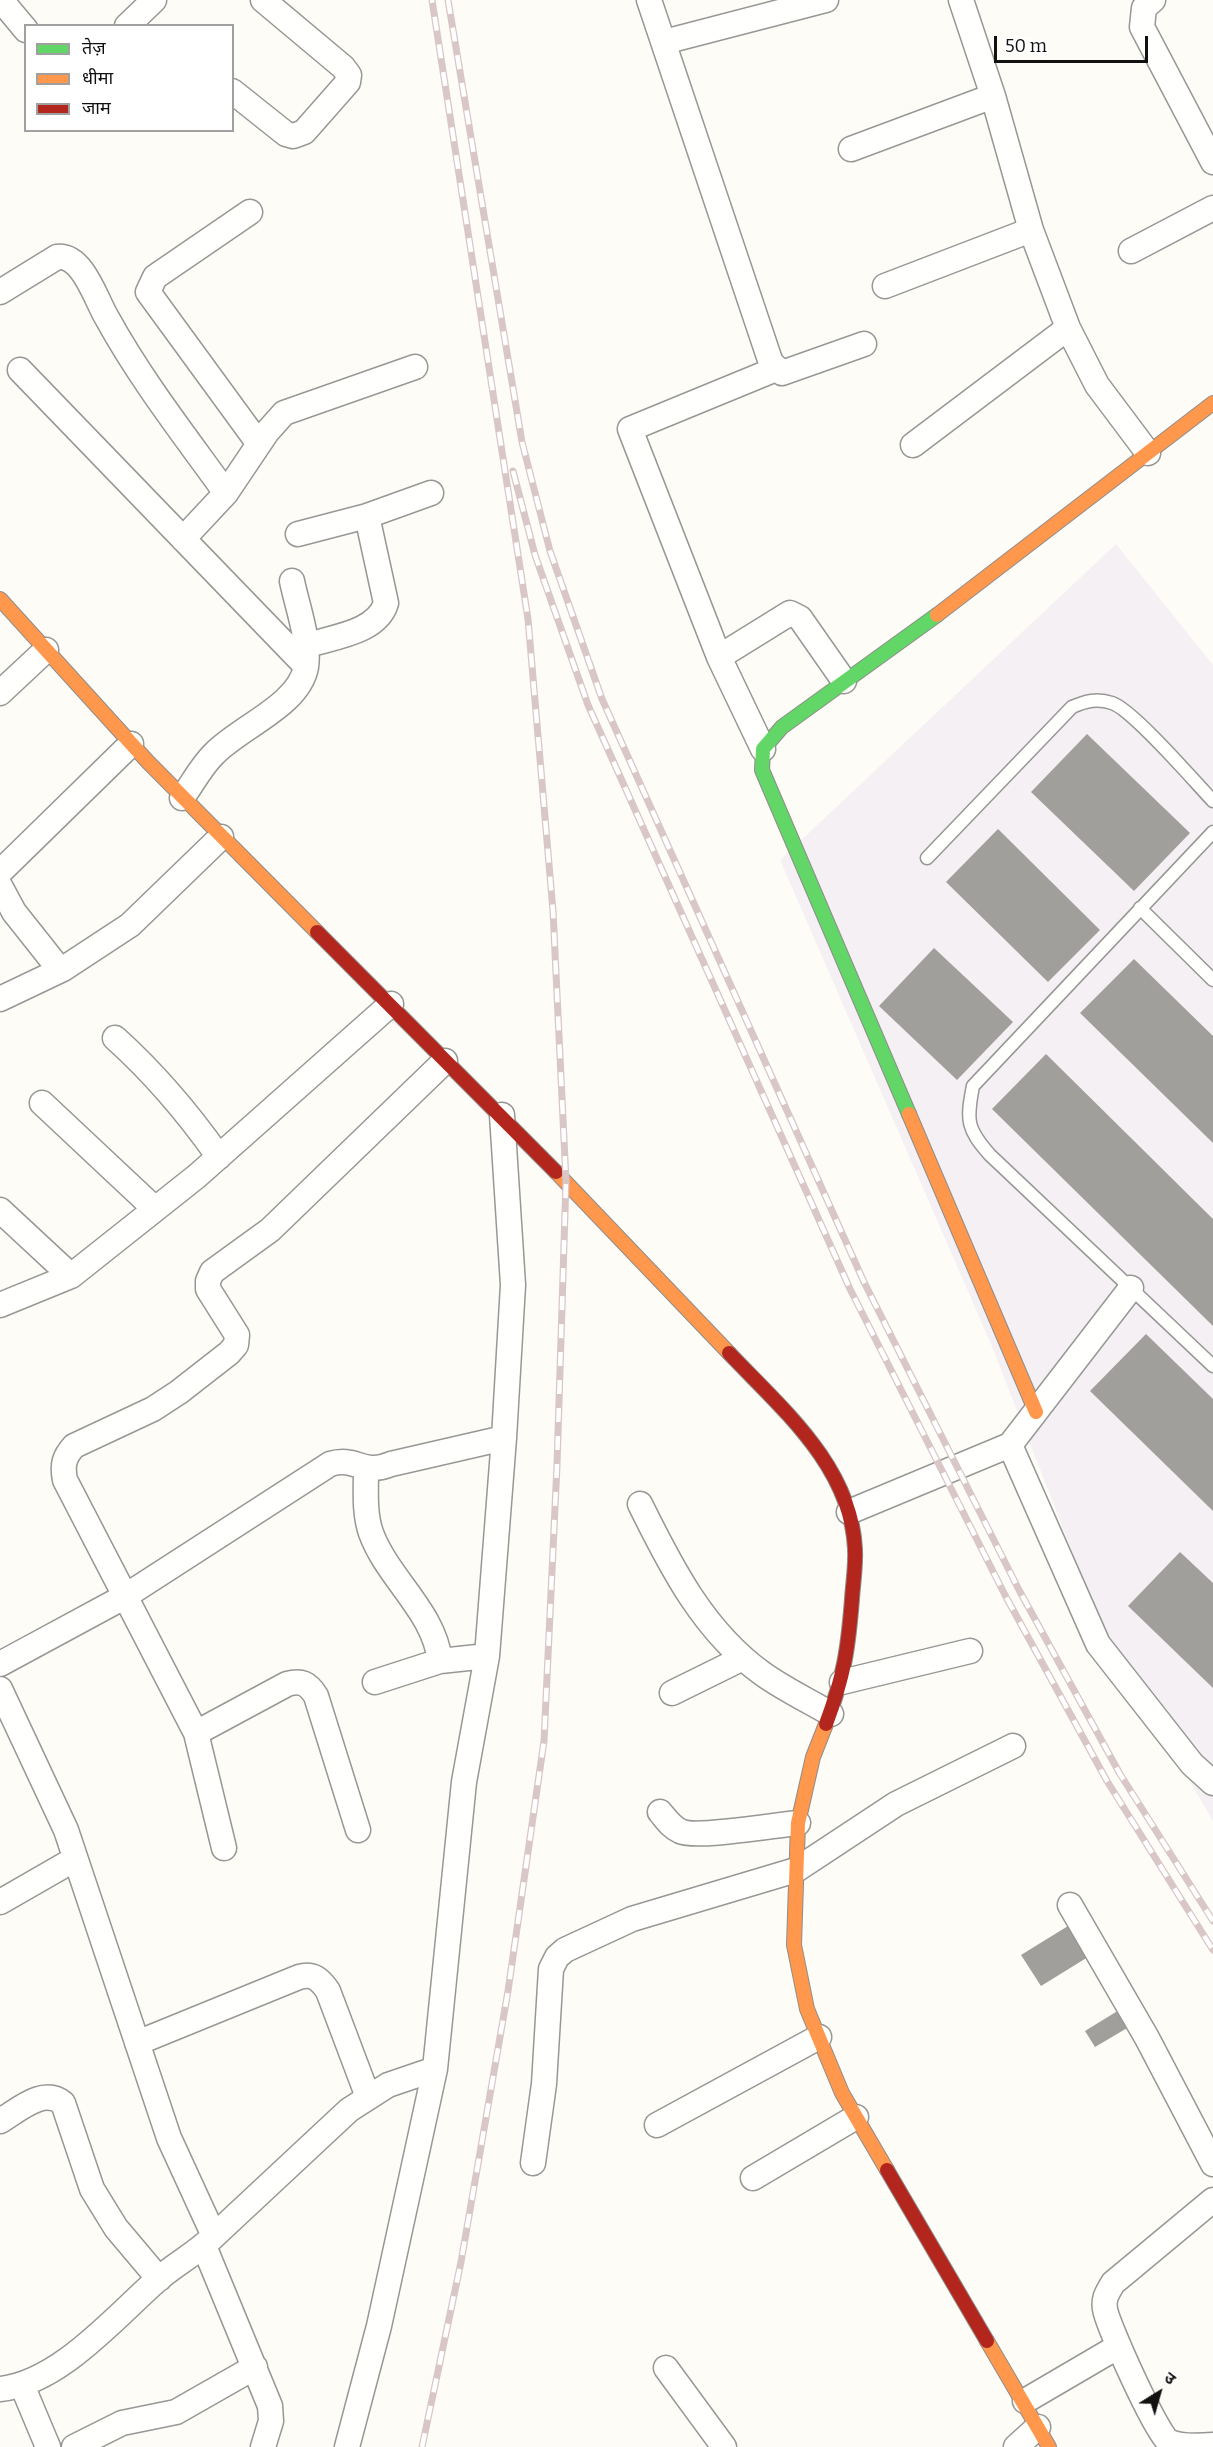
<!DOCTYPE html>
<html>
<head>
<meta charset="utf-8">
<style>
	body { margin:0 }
	#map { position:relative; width:1213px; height:2447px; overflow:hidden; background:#fdfcf7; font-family:Bitter,"Noto Sans Devanagari",serif }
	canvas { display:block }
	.legend { position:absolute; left:24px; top:24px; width:210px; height:108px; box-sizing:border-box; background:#fff; border:2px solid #a0a0a0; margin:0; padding:8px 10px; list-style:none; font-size:18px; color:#111 }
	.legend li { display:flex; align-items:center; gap:12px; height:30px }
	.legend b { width:30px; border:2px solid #a0a0a0 }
	.north { position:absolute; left:1129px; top:2363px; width:60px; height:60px; -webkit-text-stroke:4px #fff; paint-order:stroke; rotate:37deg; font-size:16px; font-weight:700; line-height:24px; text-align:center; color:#111 }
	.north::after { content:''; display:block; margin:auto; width:21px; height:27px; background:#111; clip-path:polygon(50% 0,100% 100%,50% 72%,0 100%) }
	.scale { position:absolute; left:994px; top:36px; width:154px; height:27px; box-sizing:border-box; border:3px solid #111; border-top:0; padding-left:8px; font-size:18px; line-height:21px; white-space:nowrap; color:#111; -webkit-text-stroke:4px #fff; paint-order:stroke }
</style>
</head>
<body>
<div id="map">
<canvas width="1213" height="2447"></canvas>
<ul class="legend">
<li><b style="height:8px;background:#63d668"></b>तेज़</li>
<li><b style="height:8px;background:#ff974d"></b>धीमा</li>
<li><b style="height:8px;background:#b3261e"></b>जाम</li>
</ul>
<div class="north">उ</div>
<div class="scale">50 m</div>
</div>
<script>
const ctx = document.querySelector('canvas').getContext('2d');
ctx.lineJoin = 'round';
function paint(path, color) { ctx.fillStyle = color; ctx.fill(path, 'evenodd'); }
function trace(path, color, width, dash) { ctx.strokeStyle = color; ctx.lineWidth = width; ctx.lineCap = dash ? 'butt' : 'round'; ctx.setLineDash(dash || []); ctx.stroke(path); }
paint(new Path2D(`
	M1116 544 1213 665V1821L1106 1638 991 1344 780 860Z`), '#f5f0f3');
paint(new Path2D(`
	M1087 734 1190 833 1134 891 1031 792Z
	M998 829 1100 930 1048 982 946 882Z
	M934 948 1013 1022 957 1080 879 1006Z
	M1134 959 1213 1036V1143L1080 1013Z
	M1046 1054 1213 1219V1326L992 1109Z
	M1146 1334 1213 1399V1511L1090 1391Z
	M1180 1552 1213 1583V1688L1128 1606Z
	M1068 1926 1088 1957 1041 1986 1021 1955Z
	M1124 2007 1134 2024 1095 2047 1085 2031Z`), '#a19f9c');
const lane = new Path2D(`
	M1213 832 973 1086C966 1121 967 1129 990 1155L1213 1366
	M927 858 1072 707C1086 701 1097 698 1112 703 1133 710 1194 781 1213 801
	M1140 908 1213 980`);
const street = new Path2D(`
	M1 0 26 30
	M649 0 771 363 782 373 864 344
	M961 0 993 96 1031 230 1068 328 1097 385 1148 453
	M1153 0 1144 8 1142 27 1213 162
	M127 26 154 0
	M664 42 826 0
	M232 91 286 134 293 136 304 132 348 82 349 75 343 67 263 0
	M851 149 993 96
	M250 212 155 277 148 292 259 444
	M1131 251 1213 208
	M885 286 1031 230
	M0 292 57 257C83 254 96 300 107 318 141 380 185 436 226 493
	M20 370 306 666
	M913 445 1068 328
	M298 534 367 516 431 493
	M183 539 226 493 267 432 284 413 415 367
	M305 646C332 637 377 633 386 603L367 516
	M719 657 790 613 800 618 844 681
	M0 693 46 650
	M763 749 719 657 630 429 776 369
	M182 798C193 783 202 765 215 753 242 726 299 705 306 667 310 640 297 606 292 581
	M0 872 131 744
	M0 886 14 912 60 970
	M0 999 63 969 130 925 221 837
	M115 1038C155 1074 188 1113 219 1157
	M42 1103 155 1209
	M0 1210 71 1276
	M0 1305 71 1276 197 1176 391 1004
	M1010 1445 1098 1644 1192 1764 1213 1783
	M366 1469C366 1490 364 1513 371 1533 388 1579 434 1611 440 1661
	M640 1504C671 1567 704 1632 763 1674 784 1689 809 1701 831 1714
	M849 1512 1010 1445 1131 1288
	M0 1664 124 1597 330 1464C357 1456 362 1476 391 1464L504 1438
	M375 1682 440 1661 487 1656
	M842 1682 970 1651
	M0 1689 66 1830 169 2138 214 2236C196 2254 175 2264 156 2281 114 2318 59 2383 0 2389
	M672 1693 743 1658
	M196 1733 287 1684C301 1680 308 1683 316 1696L358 1830
	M660 1812C666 1819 671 1827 680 1831 695 1839 775 1825 798 1823
	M224 1848 196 1733 65 1480C62 1465 64 1457 74 1446L153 1409 179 1392 229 1353 236 1345 237 1335 208 1289V1281L212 1272 270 1230 445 1061
	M0 1902 75 1859
	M1070 1905 1147 2038 1213 2164
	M137 2043 299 1977C313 1973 320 1979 328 1991L368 2097
	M435 2069 464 1782 487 1656 504 1438 513 1285 502 1115
	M0 2121C19 2110 43 2087 63 2103L92 2189 116 2228 159 2279
	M657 2125 819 2037
	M533 2163 544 2084 551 1969 557 1957 565 1950 632 1919 796 1870 896 1804 1013 1746
	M753 2178 856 2117
	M1213 2200 1113 2283C1108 2292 1103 2298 1105 2309 1107 2324 1157 2434 1168 2441 1179 2447 1200 2446 1213 2445
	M214 2236 349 2110 388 2085 435 2069 379 2326 347 2447
	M204 2246 270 2406 271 2421 263 2447
	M666 2368 724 2447
	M22 2385 48 2447
	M1025 2401 1119 2346
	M74 2447 122 2423 176 2412 255 2367
	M1016 2447 1038 2427`);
const fast = new Path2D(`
	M909 1114 762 770 763 749 782 727 937 615`);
const slow = new Path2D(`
	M0 599 148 762 317 932
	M937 615 1213 403
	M909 1114 1036 1412
	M556 1172 729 1353
	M826 1724 813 1757 798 1823 794 1945 807 2009 842 2093 887 2170
	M987 2341 1049 2447`);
const jam = new Path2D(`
	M317 932 556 1172
	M729 1353C782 1409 851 1466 855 1549 856 1565 853 1583 852 1599 848 1650 844 1676 826 1724
	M887 2170 987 2341`);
trace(lane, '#979795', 15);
trace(street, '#979795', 27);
trace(fast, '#8e8d8b', 16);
trace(slow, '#8e8d8b', 16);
trace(jam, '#8e8d8b', 16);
trace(lane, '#fffffe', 12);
trace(street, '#fffffe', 24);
trace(fast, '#63d668', 14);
trace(slow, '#ff974d', 14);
trace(jam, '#b3261e', 14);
const rail = new Path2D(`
	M448 0 522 442 550 551 602 699 864 1282 1019 1590 1120 1774 1213 1921
	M513 471 535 555 588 705 850 1289 1006 1597 1107 1781 1213 1950
	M422 2447 461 2262 508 1991 544 1741 557 1465 566 1181 553 911 528 619 432 0`);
trace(rail, '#d9c6c7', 7);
trace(rail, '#fff', 4.5, [14]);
</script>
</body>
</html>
